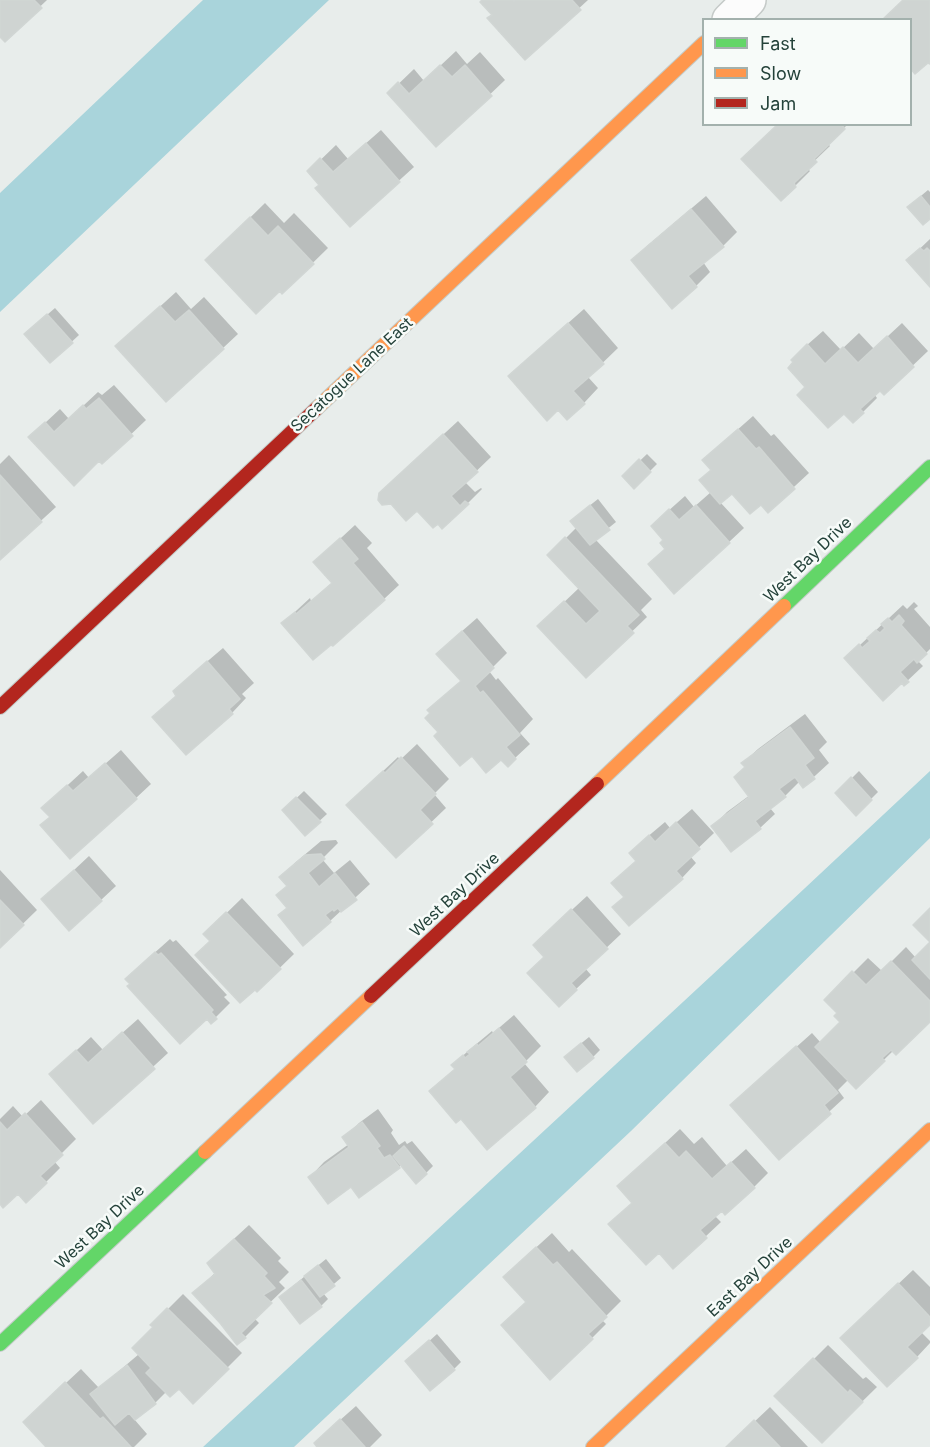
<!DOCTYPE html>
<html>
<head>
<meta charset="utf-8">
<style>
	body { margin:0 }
	#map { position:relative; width:930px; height:1447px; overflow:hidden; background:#e8edeb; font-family:Inter,sans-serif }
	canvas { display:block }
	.legend { position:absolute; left:702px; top:18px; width:210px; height:108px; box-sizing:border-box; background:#f7fbf9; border:2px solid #a3b1ad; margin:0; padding:8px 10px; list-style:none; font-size:18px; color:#24423a }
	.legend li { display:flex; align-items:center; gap:12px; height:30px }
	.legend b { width:30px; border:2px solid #a3b1ad }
</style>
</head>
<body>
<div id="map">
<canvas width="930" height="1447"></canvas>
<ul class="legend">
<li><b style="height:8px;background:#63d668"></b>Fast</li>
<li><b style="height:8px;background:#ff974d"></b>Slow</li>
<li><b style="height:8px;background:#b3261e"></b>Jam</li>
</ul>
</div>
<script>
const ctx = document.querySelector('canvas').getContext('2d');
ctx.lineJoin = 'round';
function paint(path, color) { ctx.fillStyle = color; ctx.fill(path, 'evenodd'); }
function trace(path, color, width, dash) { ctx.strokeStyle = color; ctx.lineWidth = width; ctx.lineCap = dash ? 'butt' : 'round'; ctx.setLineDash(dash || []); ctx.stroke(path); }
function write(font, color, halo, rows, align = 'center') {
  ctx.font = font + ' Inter,sans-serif'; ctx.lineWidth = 5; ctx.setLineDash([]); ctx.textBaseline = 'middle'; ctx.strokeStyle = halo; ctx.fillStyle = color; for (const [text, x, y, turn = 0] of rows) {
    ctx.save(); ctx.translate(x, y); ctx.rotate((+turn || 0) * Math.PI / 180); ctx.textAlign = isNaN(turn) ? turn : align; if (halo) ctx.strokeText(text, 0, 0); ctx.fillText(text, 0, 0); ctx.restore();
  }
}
paint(new Path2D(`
	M203 0H329L0 312V193Z
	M930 771V838L631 1131 294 1447H203L711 976Z`), '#a9d4db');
paint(new Path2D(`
	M0 0H47L5 40 0 35Z
	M483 0H588L525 58Z
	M456 51 467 64 480 52 505 80 437 145 389 93 414 69 424 81Z
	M779 124H848L828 144 830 146 807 168 810 171 782 199Z
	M381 130 414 167 350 225 309 171 336 145 348 159Z
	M928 190 930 192V217L916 200Z
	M706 196 737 232 723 246 703 262 710 272 696 286 633 260 647 246Z
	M265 203 284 223 294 213 328 248 283 292 280 289 207 260Z
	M930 239V285L908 260Z
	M176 292 191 309 204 297 238 334 223 348 132 332Z
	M55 308 79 335 51 361 33 327Z
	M584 309 618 348 588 377 598 388 584 403 524 362Z
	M902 323 928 351 884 393 880 389 874 394 877 398 863 412H844L807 387V345L823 331 841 350 859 333 874 349Z
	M114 385 146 420 102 462 99 459 74 484 45 423 60 409 69 419 98 392 102 395Z
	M753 416 771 436 774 434 809 473 768 511 761 503 732 492 720 502 744 528 729 542 666 549 665 540 667 512 685 496 694 507 711 492 712 469 719 446Z
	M458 421 491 457 465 482 475 492 481 488 482 489 468 503 438 522 417 509 392 503 395 479Z
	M647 454 657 464 634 487 624 476Z
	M9 455 56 507 0 558V464Z
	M598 499 616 522 595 539 652 599 641 610 647 617 586 676 539 626 580 587 549 555 577 527 579 514Z
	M355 525 372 543 367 548 399 585 384 599 283 623 310 598 311 601 333 582 315 562Z
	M914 602 918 606 914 609 930 627V649L918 661 923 666 904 684 902 681 846 658 903 605 907 609Z
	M477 618 507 653 489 671 496 680 498 678 533 719 520 733 530 744 515 758 472 754 440 732 462 680 453 639Z
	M223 648 254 683 242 694 246 698 232 713 178 695 189 677Z
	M805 714 827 742 819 750 829 763 804 786 800 781 785 796 770 808 775 814 760 828 713 826 727 812 750 795 746 766 743 763 758 749Z
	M417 744 449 779 434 794 446 808 396 856 363 790 398 757 400 760Z
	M121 750 151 784 136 798 51 816 58 794 83 771 89 778Z
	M859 771 878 792 856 814 837 793Z
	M304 791 327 814 305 834 284 810Z
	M692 809 714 833 690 856 696 863 682 878 625 896 646 838 665 822 670 828Z
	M336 840 338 843 322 859 334 873 350 860 370 884 330 921 288 908V885L281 877 296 862 321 841Z
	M89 856 116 886 101 900 58 885Z
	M0 870 37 910 0 946Z
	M587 896 621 934 585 968 591 975 559 1005 545 956 550 930Z
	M242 898 294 954 257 990 205 934Z
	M170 939 173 942 176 940 227 995 224 997 230 1003 211 1022 142 964Z
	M930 944V1020L894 1050 856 1087 849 1079 838 1090 844 1098 779 1158 747 1091 812 1033 821 1043 842 1022 839 1013 826 1000 868 958 882 971 906 947 916 958Z
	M514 1015 541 1046 524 1063 549 1092 535 1107 461 1117 431 1091 456 1068 453 1065 468 1051 492 1031 493 1033Z
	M138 1019 168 1053 93 1122 66 1060 91 1037 103 1050Z
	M589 1037 600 1050 593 1057 573 1050Z
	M41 1100 76 1139 54 1161 60 1168 46 1182 18 1192 0 1202V1119L13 1106 23 1117Z
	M378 1109 393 1130 391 1133 399 1145 405 1141 407 1144 412 1141 433 1166 426 1173 402 1164 399 1167 352 1185 310 1177 324 1162 349 1144 344 1138 359 1123Z
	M680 1129 694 1144 702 1137 727 1166 746 1149 768 1173 754 1187 722 1209 714 1215 721 1222 673 1267 633 1202 634 1172Z
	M249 1225 281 1258 278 1261 289 1272 279 1282 285 1288 254 1318 259 1323 245 1337 221 1322 194 1293 216 1272 224 1248Z
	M552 1233 569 1252 572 1249 621 1301 602 1320 606 1324 592 1338 527 1302 519 1263Z
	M326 1259 341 1278 323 1293 328 1299 321 1306 288 1290Z
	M913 1270 930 1287V1323L921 1332 930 1341V1343L917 1357 857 1323Z
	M183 1294 242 1353 193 1402 179 1387 167 1391 155 1403 134 1419 147 1434 134 1447H48L39 1408 81 1369 99 1388 139 1354 155 1327 152 1325Z
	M437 1334 461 1362 454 1369 414 1355Z
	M828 1345 863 1379 866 1377 877 1387 822 1441 777 1396Z
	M356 1406 382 1435 370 1447H318L330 1429Z
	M770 1407 808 1447H728L734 1441Z`), '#0003');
const building = new Path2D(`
	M0 0H34L42 8 5 42 0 37Z
	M482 0H513L514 1 515 0H572L581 10 525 60 487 18 492 15 480 2Z
	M903 0H930V64L928 63 915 74 910 68V20H882Z
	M440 65 452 77 465 65 492 96 436 147 387 93 398 82 409 94Z
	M778 124H841L845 129 814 159 817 162 794 183 796 187 781 201 741 159Z
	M366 143 400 182 350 227 315 188 319 185 307 171 320 158 333 172Z
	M921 196 930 207V219L923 225 907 207Z
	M691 209 724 247 688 276 697 287 672 309 631 260Z
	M250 217 268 236 278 226 314 264 282 294 280 291 256 314 205 260Z
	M920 248 924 251 927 248 930 251V287L906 260Z
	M160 306 175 322 189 310 224 349 166 402 115 346Z
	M47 314 73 343 50 363 24 334Z
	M568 323 604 364 573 391 585 404 567 420 558 410 547 421 508 376Z
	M887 336 914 367 884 395 880 391 860 409 864 413 853 423 844 414 828 428 797 395 805 387 788 368 793 362 791 360 807 344 825 364 843 347 858 363Z
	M99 398 133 436 102 464 99 461 74 486 28 437 45 422 54 432 83 405 86 409Z
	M738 429 756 449 759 447 795 489 768 513 761 505 750 514 732 494 720 504 699 480 711 470 702 460Z
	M443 434 478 472 451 496 460 506 465 501 469 504 442 529 438 524 433 528 417 511 406 521 391 504 382 505 378 500 379 493Z
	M639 459 651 472 634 489 622 476Z
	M0 475 42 522 0 560Z
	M590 505 610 530 590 545 570 521Z
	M696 505 730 543 674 594 648 564 665 549 660 543 663 540 651 526 669 509 679 520Z
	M565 537 639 615 627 626 634 633 586 678 537 626 564 601 586 624 600 611 547 555Z
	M340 538 358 559 353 563 385 600 333 646 331 645 313 660 281 623 295 612 296 614 332 583 313 562Z
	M899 615 904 621 901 625 927 654 917 663 914 659 900 672 909 682 904 686 902 683 883 701 844 658 859 644 862 648 870 641 867 638 876 630 880 633 885 628 881 624 888 618 892 622Z
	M462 631 494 668 475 686 480 693 483 691 520 735 506 747 516 759 508 767 501 760 486 773 472 756 460 766 434 736 438 732 425 718 430 713 427 710 461 681 436 654Z
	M207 661 240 699 229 709 233 714 186 755 152 717 176 696 173 691Z
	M790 727 814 758 805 765 815 779 803 788 795 777 779 789 786 797 755 821 761 829 731 852 711 826 749 797 734 777 745 767 741 763Z
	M401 757 436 794 420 810 433 824 396 858 346 805 383 771 385 773Z
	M105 763 137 799 70 859 40 825 50 817 41 808 67 785 73 791Z
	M851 777 872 800 856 816 835 793Z
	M296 797 321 822 305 836 282 810Z
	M676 822 700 849 676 871 683 879 629 926 612 907 624 897 611 883 636 861 629 853 649 835 655 842Z
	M321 854 325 859 308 873 319 887 335 873 357 900 341 912 338 908 334 911 333 909 325 915 331 922 303 946 278 915 287 908 276 895 287 886 279 877 305 855Z
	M74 870 102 901 69 931 41 899Z
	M0 900 24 925 0 948Z
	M930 908V979L912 960 930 942 913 925Z
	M571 909 608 949 571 983 577 990 559 1007 527 973 544 957 533 945Z
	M226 912 281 969 257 992 255 990 240 1003 195 955 210 941 203 934Z
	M155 952 158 955 161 953 213 1010 211 1012 217 1019 211 1024 207 1019 180 1044 127 986 130 984 125 979Z
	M891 961 930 1001V1022L896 1055 891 1050 882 1058 885 1061 856 1089 815 1047 840 1022 834 1016 837 1013 824 1000 852 971 866 985Z
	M499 1028 527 1062 510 1077 536 1108 487 1150 461 1119 456 1123 429 1091 455 1069 451 1065 463 1055 465 1058 470 1054 467 1052 477 1044 478 1046Z
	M122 1032 155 1069 93 1124 49 1074 76 1050 88 1063Z
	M581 1043 594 1058 577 1072 564 1057Z
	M796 1046 838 1093 824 1105 831 1114 779 1160 730 1105Z
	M25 1113 63 1155 40 1176 47 1183 26 1203 18 1194 3 1208 0 1204V1122L7 1130Z
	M362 1122 380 1146 377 1148 384 1158 390 1155 400 1168 359 1198 351 1187 328 1204 308 1177 349 1147 342 1137Z
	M665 1143 679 1158 686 1151 712 1179 731 1162 755 1188 725 1215 722 1211 700 1230 707 1238 673 1269 659 1253 646 1265 608 1224 632 1203 617 1186Z
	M404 1146 427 1174 416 1184 393 1156Z
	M234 1239 267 1273 264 1276 275 1288 263 1295 272 1303 241 1333 246 1338 237 1345 220 1323 192 1293 215 1274 207 1263Z
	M536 1247 553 1265 557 1262 607 1317 588 1334 593 1339 550 1380 501 1325 526 1302 503 1277Z
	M318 1265 335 1286 320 1297 304 1276Z
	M301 1280 322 1307 300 1324 279 1297Z
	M898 1283 930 1317V1325L907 1347 918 1358 887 1387 840 1338Z
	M167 1308 229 1369 193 1404 179 1389 170 1397 146 1373 151 1368 132 1348 153 1327 150 1325Z
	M429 1340 455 1370 430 1391 405 1361Z
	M813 1358 848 1393 850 1390 863 1402 822 1443 774 1396Z
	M127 1365 156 1404 135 1420 129 1413 115 1425 90 1394Z
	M65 1382 100 1419 103 1417 131 1447H46L23 1422Z
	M340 1419 365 1447H317L314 1443Z
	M754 1420 780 1447H726Z`);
paint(building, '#cfd4d2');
trace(building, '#d1d6d4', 1.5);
const street = new Path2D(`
	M729 20 749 0`);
const fast = new Path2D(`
	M784 606 930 467
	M0 1344 205 1152`);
const slow = new Path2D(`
	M316 409 704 43
	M597 784 784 606
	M205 1152 371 996
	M593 1447 930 1130`);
const jam = new Path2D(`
	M0 707 316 409
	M371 996 597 784`);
trace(street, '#c5cac8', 36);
trace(fast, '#c3cbc8', 16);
trace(slow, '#c3cbc8', 16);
trace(jam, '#c3cbc8', 16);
trace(street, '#fcfcfc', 33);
trace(fast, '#63d668', 14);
trace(slow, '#ff974d', 14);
trace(jam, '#b3261e', 14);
write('16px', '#24423a', '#f7fbf9', [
	["Secatogue Lane East",352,375,-43],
	["West Bay Drive",808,560,-44],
	["West Bay Drive",455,895,-43],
	["West Bay Drive",100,1227,-43],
	["East Bay Drive",750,1277,-43]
]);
</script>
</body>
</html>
